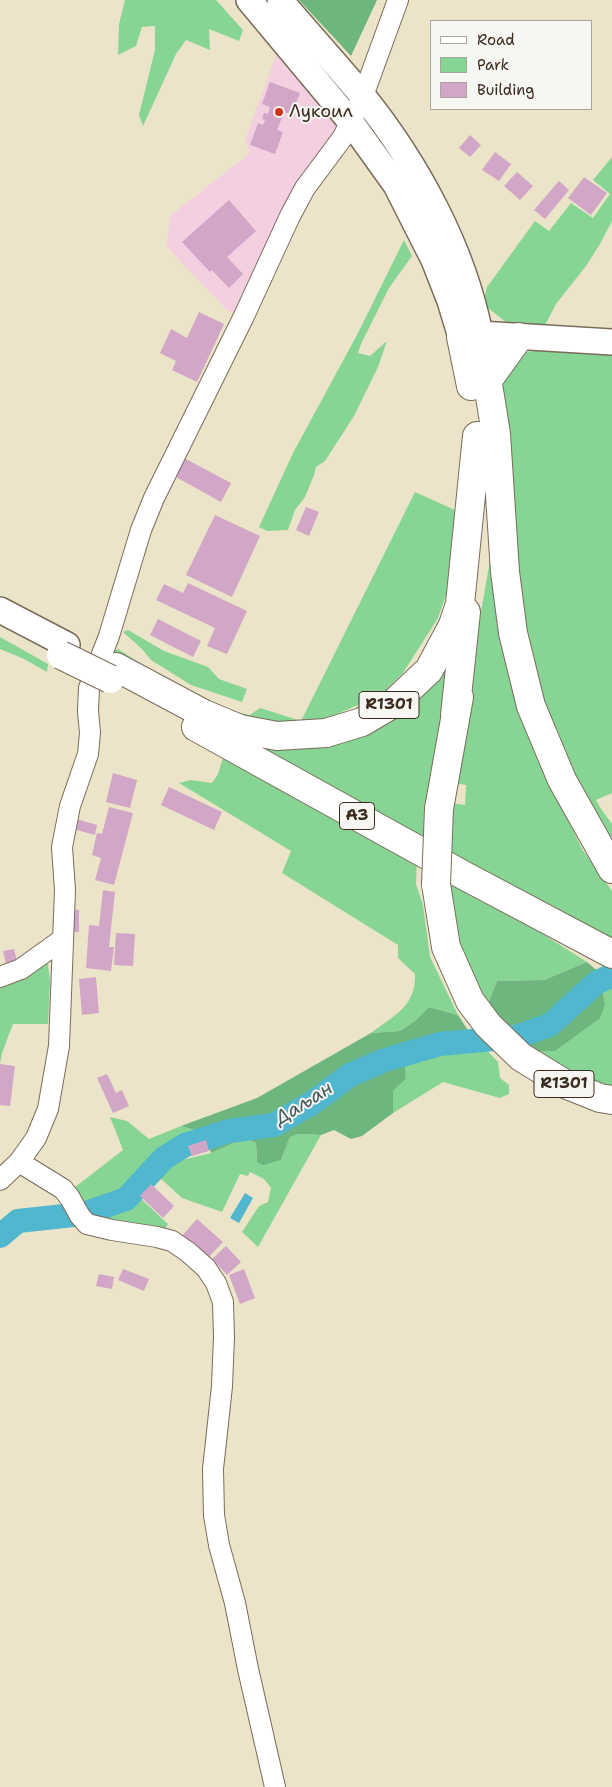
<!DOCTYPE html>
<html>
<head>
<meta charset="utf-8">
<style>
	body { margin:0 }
	#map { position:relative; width:612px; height:1787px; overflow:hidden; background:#ece4c8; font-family:"Shantell Sans",sans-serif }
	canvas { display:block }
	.legend { position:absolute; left:430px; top:20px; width:162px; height:90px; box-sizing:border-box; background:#f6f6f2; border:1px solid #aba49d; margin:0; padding:6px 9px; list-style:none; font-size:15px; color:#3b2a1e }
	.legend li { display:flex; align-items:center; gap:10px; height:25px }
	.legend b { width:25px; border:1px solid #aba49d }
</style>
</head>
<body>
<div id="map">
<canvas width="612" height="1787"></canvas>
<ul class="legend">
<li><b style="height:6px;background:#fff"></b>Road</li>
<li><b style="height:14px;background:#87d594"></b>Park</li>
<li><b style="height:14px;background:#d1a6c7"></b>Building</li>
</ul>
</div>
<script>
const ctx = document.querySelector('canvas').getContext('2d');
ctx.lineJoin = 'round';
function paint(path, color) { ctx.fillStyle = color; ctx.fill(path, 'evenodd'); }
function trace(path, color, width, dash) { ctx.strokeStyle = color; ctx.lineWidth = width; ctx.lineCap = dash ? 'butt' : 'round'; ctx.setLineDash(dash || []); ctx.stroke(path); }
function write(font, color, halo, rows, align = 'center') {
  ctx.font = font + ' "Shantell Sans",sans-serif'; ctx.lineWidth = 4; ctx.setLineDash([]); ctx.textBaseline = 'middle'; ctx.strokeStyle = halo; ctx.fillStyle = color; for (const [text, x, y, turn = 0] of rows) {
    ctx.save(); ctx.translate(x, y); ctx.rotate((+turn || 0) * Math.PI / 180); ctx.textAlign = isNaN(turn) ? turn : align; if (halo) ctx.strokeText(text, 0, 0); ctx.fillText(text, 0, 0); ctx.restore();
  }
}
paint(new Path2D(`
	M282 39 350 121 244 316 227 310 167 247 170 216 250 153 245 140Z`), '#f3cfe0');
paint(new Path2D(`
	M125 0H216L243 30 239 41 209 29 210 50 186 40 176 54 143 126 139 115 155 50V26L142 27 136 46 118 55 119 24Z
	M612 157V221L600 244 586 266 556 304 542 331 511 326 483 304 487 287 535 221 549 231 571 203 593 218 610 194 593 180Z
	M404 240 412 256 389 288 361 344 358 353 370 356 387 341 378 367 354 416 325 461 316 467 314 475 305 497 295 510 288 530 267 531 259 527 293 453 358 333Z
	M551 348 612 354V793L596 800 601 809 612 824V855L596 831 539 694 513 578 497 394 503 372 520 353Z
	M415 492 455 510 451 581 438 618 403 673 381 695 328 718 274 727 236 721 106 659 112 651 118 649C160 676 201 705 250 715L260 708 301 721Z
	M493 544 542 765 582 849 612 891V940L448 851 450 803 465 805 466 785 454 783 451 780Z
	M128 630 164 651 208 667 219 679 247 689 242 702 191 685 151 660 142 649 123 632Z
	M0 637 48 664 47 672 24 659 0 649Z
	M455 646 424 838 252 742 314 746Z
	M223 758 417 859 416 884 423 905 430 957 458 1015 429 1007 416 1020 400 1031 371 1033C394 1015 416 1007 415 974L398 958V945L282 873 291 851 179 783 191 780 212 783 218 774Z
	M449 878 459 881 587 962 544 980 497 981 488 1004 476 990 448 910Z
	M47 958 50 980 48 1024H13L2 1053 0 1064V983Z
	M600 973 612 978V1086L578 1075 530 1051 605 1005Z
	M469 1032 498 1062 500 1078 509 1085V1094L500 1098 443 1082 393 1113V1091L406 1079 405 1064 440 1051 468 1046Z
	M110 1117 127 1121 149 1139 181 1126 205 1133 187 1140 169 1149 174 1162 211 1153 245 1138 256 1143 257 1162 281 1160 290 1137 299 1134 321 1135 258 1247 242 1232 259 1206 268 1202 271 1188 264 1179 250 1172 248 1176 240 1174 222 1212 182 1198 159 1177 154 1176 137 1195 168 1224 164 1231 96 1223 70 1191 123 1150Z`), '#87d594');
paint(new Path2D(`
	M299 0H377L351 56Z
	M587 962 600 973 605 1005 600 1018 555 1051H530L505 1026 488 1004 497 981 544 980Z
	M429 1007 458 1015 469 1032V1046L440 1051 405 1064 406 1079 393 1091V1113L362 1136 351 1139 334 1130 321 1135 299 1134 290 1137 281 1160 263 1165 257 1162 256 1143 245 1138 211 1153 205 1133 181 1126 257 1098 371 1033 400 1031 416 1020Z`), '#6db67e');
paint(new Path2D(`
	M245 1193 253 1198 239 1223 230 1218Z`), '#51b7cf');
trace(new Path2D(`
	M0 1236 18 1221 83 1214 126 1199 164 1158 185 1145 229 1131 274 1125 312 1103 350 1075 385 1060 440 1044 516 1037 550 1025 596 983 612 975`), '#51b7cf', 24);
paint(new Path2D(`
	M270 82 300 93 292 114 284 112 277 130 283 132 275 154 250 145 258 123 263 125 265 120 262 119 264 113 268 114 270 107 262 104Z
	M470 135 481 145 470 157 459 148Z
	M495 152 511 164 499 181 482 170Z
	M517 172 533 186 520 200 504 186Z
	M584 177 607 193 591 215 568 198Z
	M559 181 569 190 545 219 534 210Z
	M229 200 256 231 227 257 243 274 229 288 212 270 210 272 182 242Z
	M199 312 224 324 197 382 172 370 176 361 160 353 171 329 187 338Z
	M184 458 231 483 221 502 174 476Z
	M306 507 319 512 309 536 296 530Z
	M215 515 260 536 232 597 186 575Z
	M188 583 247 611 227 654 207 646 215 628 156 600 164 584 183 593Z
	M158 619 201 641 193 657 150 635Z
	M113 773 137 780 130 808 106 802Z
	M169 787 222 812 214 830 161 805Z
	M109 807 133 813 114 885 95 880 101 858 92 855 97 833 102 834Z
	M76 819 97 825 95 835 73 829Z
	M103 890 115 892 109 947H114L111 971 86 968 89 925 99 926Z
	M69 909 79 910V932H69Z
	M116 933 135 934 133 966 114 965Z
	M14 949 17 961 6 964 3 951Z
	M96 977 99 1013 82 1015 79 979Z
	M0 1064 15 1066 10 1106 0 1105Z
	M107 1074 116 1093 122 1090 129 1106 113 1113 97 1078Z
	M206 1140 209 1151 192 1156 188 1146Z
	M151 1184 174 1206 163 1218 140 1196Z
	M197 1219 223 1242 207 1259 182 1236Z
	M226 1246 241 1262 227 1275 212 1259Z
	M123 1269 149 1279 144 1291 118 1280Z
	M244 1269 255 1298 240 1304 229 1275Z
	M99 1274 114 1277 112 1289 96 1286Z`), '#d1a6c7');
const minor = new Path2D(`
	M0 977 21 969 63 939
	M19 1162 63 1189 70 1198 80 1216 87 1224 112 1230 157 1237 172 1241 188 1252 206 1268 216 1283 223 1302 224 1337 222 1386 213 1469 214 1515 219 1545 235 1603 248 1669 275 1787
	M0 1180 19 1162 36 1138 48 1109 59 1046 65 890 62 847 70 806 88 754 90 733 88 711 89 688 109 636 141 530 154 498 244 316 290 216 305 188 343 137 363 96 398 0`);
const major = new Path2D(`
	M249 0 350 121 396 185 434 260 450 301 461 337 480 334 612 342
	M280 0C307 32 335 63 362 95 417 163 463 248 480 334
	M0 610 67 645`);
const highway = new Path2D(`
	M480 334 496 434 505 572 513 633 531 706 562 780 612 869
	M461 337 471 386
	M488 380 519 337
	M116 667 204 714 240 729 277 736 326 733 362 722 394 703 429 670 453 625 460 604 477 436
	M455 715 466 612
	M196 727 465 876 612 954
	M439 809 459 697
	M436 884 446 947 470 1001 488 1025 521 1057 565 1084 600 1098 612 1100`);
trace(minor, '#796b5a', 22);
trace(major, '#796b5a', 28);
trace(highway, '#796b5a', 30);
trace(minor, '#fff', 20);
trace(major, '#fff', 25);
trace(highway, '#fff', 28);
const highwayBridge = new Path2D(`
	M61 655 110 679
	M436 884 439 809`);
trace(highwayBridge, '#796b5a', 30, []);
trace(highwayBridge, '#fff', 28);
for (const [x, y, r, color] of [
	[279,112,5,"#c8321e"]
]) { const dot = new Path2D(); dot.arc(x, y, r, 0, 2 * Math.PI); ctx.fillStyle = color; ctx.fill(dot); trace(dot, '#f6f6f2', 2); }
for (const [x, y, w] of [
	[389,705,60],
	[357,816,35],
	[564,1084,60]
]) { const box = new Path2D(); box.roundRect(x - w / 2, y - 13.5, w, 27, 4); ctx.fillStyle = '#f6f6f2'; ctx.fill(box); trace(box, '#3b2a1e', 1); }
write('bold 16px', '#3b2a1e', null, [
	["R1301",389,705],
	["A3",357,816],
	["R1301",564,1084]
]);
write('18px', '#3b2a1e', '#f6f6f2', [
	["Лукоил",289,112]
], 'left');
write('italic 19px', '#435b5c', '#f6f6f2', [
	["Даљан",304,1104,-32]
]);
</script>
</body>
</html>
